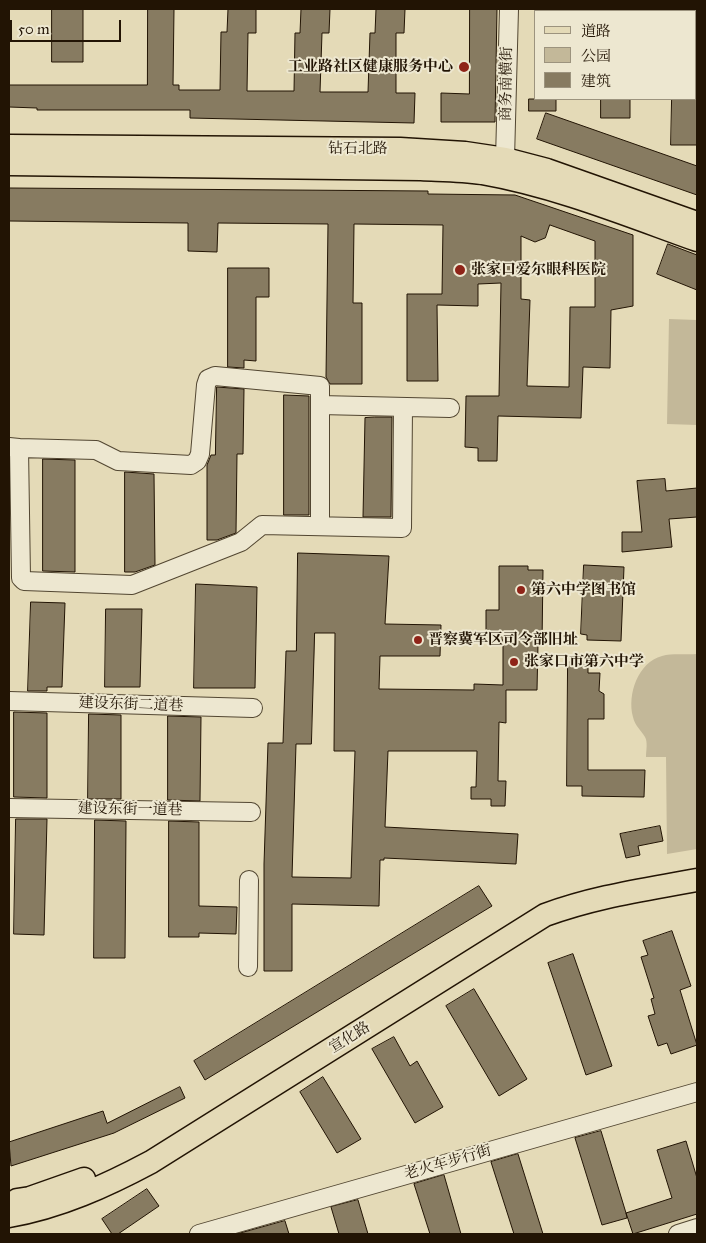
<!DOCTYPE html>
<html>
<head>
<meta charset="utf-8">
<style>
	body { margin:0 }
	#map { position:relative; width:706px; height:1243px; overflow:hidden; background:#e4dab7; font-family:"IM FELL Great Primer","Noto Serif SC",serif }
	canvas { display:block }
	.frame { position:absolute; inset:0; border:10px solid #221404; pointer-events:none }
	.legend { position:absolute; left:534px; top:10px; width:162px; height:90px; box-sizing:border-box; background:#ede7d0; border:1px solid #9c937e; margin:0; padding:6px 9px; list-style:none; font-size:15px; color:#221404 }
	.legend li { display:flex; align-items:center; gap:10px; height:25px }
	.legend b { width:25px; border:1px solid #9c937e }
	.scale { position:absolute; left:10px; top:20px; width:111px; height:22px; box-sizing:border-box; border:2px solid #221404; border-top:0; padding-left:6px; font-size:15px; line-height:18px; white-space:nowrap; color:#221404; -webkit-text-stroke:4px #ede7d0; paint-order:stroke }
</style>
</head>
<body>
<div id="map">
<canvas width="706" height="1243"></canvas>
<div class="frame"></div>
<ul class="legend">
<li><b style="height:6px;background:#e4dab7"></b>道路</li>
<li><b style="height:14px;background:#c3b899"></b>公园</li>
<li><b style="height:14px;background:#877b61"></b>建筑</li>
</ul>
<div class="scale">50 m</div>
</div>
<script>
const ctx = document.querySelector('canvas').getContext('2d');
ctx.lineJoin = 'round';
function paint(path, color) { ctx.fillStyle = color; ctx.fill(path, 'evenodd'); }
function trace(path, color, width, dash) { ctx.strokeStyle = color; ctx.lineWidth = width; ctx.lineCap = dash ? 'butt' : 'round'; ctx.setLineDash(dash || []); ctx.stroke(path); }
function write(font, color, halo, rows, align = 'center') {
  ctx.font = font + ' "IM FELL Great Primer","Noto Serif SC",serif'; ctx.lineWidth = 4; ctx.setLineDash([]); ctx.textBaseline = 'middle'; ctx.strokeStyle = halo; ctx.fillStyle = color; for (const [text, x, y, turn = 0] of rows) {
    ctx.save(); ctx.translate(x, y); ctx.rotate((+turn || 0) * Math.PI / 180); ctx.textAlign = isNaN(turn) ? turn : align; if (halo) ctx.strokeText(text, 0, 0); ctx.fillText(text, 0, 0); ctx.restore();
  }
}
paint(new Path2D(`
	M669 319 697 320V425L667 424Z
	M697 654V849L667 854 666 757H646C646 751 648 742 645 737 641 730 635 726 633 717 627 695 638 662 662 656 672 653 686 655 697 654Z`), '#c3b899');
const building = new Path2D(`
	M52 9H83V62H52Z
	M148 9H174L173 85H179V90H220L221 32H227L228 9H256V33H248L247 91H294L295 33H300L301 9H330L329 33H322L320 92H368L370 33H375L376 9H405L404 33H396V93H415L414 123 190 118V110H37V108L9 107V85H147Z
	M470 9H497L495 122H441V93L469 94Z
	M529 99H556V111H529Z
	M601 99H630V118H601Z
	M672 99H697V145H671Z
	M546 113 697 166V195L537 139Z
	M9 188 428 191V194L515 195 633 235V306L611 310 610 368 583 367 581 418 498 416 497 461H478V448L465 447 466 396H499L501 283 478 284V306L437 305 438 381H407V294H442L443 225 354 224 353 303H362V384H330L326 377 328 224 218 223 217 252 188 251V223L9 221ZM550 225 595 241V307H570L569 387 527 386 530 300 521 299V236L535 242 545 238Z
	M668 244 697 255V290L657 274Z
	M228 268H269V297H256V361L244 360V368L228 367Z
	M217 387 244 389 243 454H237L236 533 217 540H207V465L211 455H215Z
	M284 395 309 396V515H284Z
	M375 417H392L391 517H363L365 418Z
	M43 459 75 460V572L43 571Z
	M125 472 154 474 155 565 135 572H125Z
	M665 479 666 491 697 488V517L669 519 672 547 622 552V532H642L637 481Z
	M298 553 389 556 385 624 441 625 440 656H380L379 689 474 690V684L503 685V640H486V610H499V566H528V570H543L542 644H538L537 690H506V723L499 722 498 781H506L505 806H491V799H471V787H476L477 751H388L385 827 518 834 516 864 384 858V860H380L379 906 292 904V971H264V864L268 743H283L286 651H296ZM315 633H335L334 751H355L351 878 292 877 296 744H311Z
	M584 565 624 567 621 641 587 640V635L581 634Z
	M196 584 257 587 255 688H194Z
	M31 602 65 603 62 687H47V691H28Z
	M106 609H142L140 687H105Z
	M568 662H588V673H600L599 691 604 694V719H588V770H645L644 797 582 796V786H567Z
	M14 712 47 713V798L14 797Z
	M89 714 121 715V799H88Z
	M168 716 201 717 200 801 168 800Z
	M16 819H47L44 935 14 934Z
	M95 820 126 821 125 958H94Z
	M169 821 199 822V906L237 907 236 934 199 933V937H169Z
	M660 826 663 841 638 846 640 855 626 858 620 834Z
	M479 886 492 906 205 1080 194 1061Z
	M672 931 691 986 680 990 697 1045 671 1054 667 1043 658 1046 648 1016 655 1014 651 999 654 998 641 957 648 955 643 941Z
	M573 954 612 1066 586 1075 548 963Z
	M474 989 527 1079 499 1096 446 1006Z
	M394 1037 410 1066 417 1061 443 1107 415 1123 372 1049Z
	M323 1077 361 1139 337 1153 300 1092Z
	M180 1087 185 1098 114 1133 11 1166 9 1142 103 1111 107 1123Z
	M601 1131 626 1213 672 1198 657 1150 686 1141 697 1178V1214L633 1234 626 1213 627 1218 602 1225 575 1138Z
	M518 1154 543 1234H514L491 1162Z
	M444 1175 461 1234H430L414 1184Z
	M147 1189 159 1206 118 1234H112L102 1219Z
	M358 1200 368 1234H339L331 1207Z
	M285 1221 289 1234H237Z`);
paint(building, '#877b61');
trace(building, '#221404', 1);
const minor = new Path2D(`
	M505 159 509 9
	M320 405V526
	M9 447 19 448 21 578 24 581 132 585 241 542 262 525 402 528 403 407
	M19 448 96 450 118 461 191 465 197 461 200 454 206 385 208 379 215 376 320 386V405L450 408
	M9 701 253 708
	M9 808 251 812
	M248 967 249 880
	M199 1234 697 1092
	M678 1234 697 1228`);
const major = new Path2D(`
	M9 146 400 149 465 153 505 159 547 170 697 223
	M9 164 421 169C441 170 462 170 482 173 556 186 627 215 697 240
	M17 1200 30 1198 84 1179
	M9 1216C60 1207 106 1186 151 1162L545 915C597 896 644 890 697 880`);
trace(minor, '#524631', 20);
trace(major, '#221404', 25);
trace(minor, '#ede7d0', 18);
trace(major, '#e4dab7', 22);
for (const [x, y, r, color] of [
	[464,67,6,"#8f2418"],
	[460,270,6,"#8f2418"],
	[521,590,5,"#8f2418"],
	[418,640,5,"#8f2418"],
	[514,662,5,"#8f2418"]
]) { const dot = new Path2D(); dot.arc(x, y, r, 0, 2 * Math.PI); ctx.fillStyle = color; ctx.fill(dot); trace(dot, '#ede7d0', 2); }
write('bold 15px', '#221404', '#ede7d0', [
	["工业路社区健康服务中心",453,67,"right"],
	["张家口爱尔眼科医院",471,270],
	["第六中学图书馆",531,590],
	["晋察冀军区司令部旧址",428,640],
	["张家口市第六中学",524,662]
], 'left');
write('15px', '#221404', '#ede7d0', [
	["商务南横街",507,84,-89],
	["钻石北路",358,149],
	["建设东街二道巷",131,705,2],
	["建设东街一道巷",130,810,1],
	["宣化路",350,1038,-32],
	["老火车步行街",448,1163,-16]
]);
</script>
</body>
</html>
